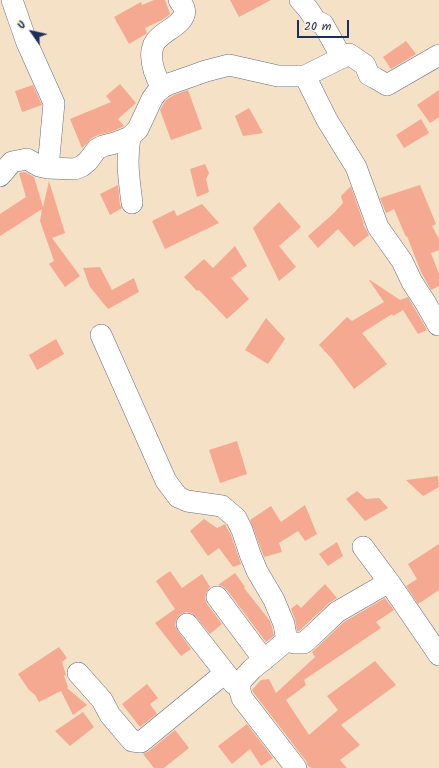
<!DOCTYPE html>
<html>
<head>
<meta charset="utf-8">
<style>
	body { margin:0 }
	#map { position:relative; width:439px; height:768px; overflow:hidden; background:#f5e1c6; font-family:Kalam,sans-serif }
	canvas { display:block }
	.north { position:absolute; left:12px; top:12px; width:40px; height:40px; -webkit-text-stroke:3px #fcf5e5; paint-order:stroke; rotate:304deg; font-size:11px; font-weight:700; line-height:16px; text-align:center; color:#1b2f5e }
	.north::after { content:''; display:block; margin:auto; width:14px; height:18px; background:#1b2f5e; clip-path:polygon(50% 0,100% 100%,50% 72%,0 100%) }
	.scale { position:absolute; left:297px; top:20px; width:52px; height:18px; box-sizing:border-box; border:2px solid #1b2f5e; border-top:0; padding-left:5px; font-size:12px; line-height:14px; white-space:nowrap; color:#1b2f5e; -webkit-text-stroke:3px #fcf5e5; paint-order:stroke }
</style>
</head>
<body>
<div id="map">
<canvas width="439" height="768"></canvas>
<div class="north">U</div>
<div class="scale">20 m</div>
</div>
<script>
const ctx = document.querySelector('canvas').getContext('2d');
ctx.lineJoin = 'round';
function paint(path, color) { ctx.fillStyle = color; ctx.fill(path, 'evenodd'); }
function trace(path, color, width, dash) { ctx.strokeStyle = color; ctx.lineWidth = width; ctx.lineCap = dash ? 'butt' : 'round'; ctx.setLineDash(dash || []); ctx.stroke(path); }
paint(new Path2D(`
	M154 0H165L170 14 162 20 145 28 147 33 146 34 129 44 114 17 141 2 142 5Z
	M230 0H271L239 17Z
	M406 41 416 54 391 69 383 57Z
	M120 84 136 103 118 119 124 126 111 132 98 135 92 138 82 148 70 119 111 102 106 96Z
	M33 85 42 105 22 112 15 91Z
	M188 90 202 129 171 140 160 110 166 100 169 98 174 95Z
	M439 90V117L430 123 417 105Z
	M249 108 263 133 243 136 235 116Z
	M421 119 429 133 404 148 396 135Z
	M205 164 209 173 206 179 209 192 197 197 190 169Z
	M25 172 34 177 43 207 49 181 65 233 52 238 80 276 65 287 49 264 54 261 40 221 42 209 0 236V214L26 197 19 173Z
	M118 185 120 205 122 208 110 215 100 194Z
	M420 185 436 224 432 226 439 239V250L431 253 439 274V286L431 290 421 272 407 236 406 237 394 209 386 213 380 198Z
	M350 187H351L364 224H363L369 235 354 247 338 229 318 248 308 236 334 213 343 203 341 196Z
	M279 202 301 227 279 246 296 267 279 281 253 228Z
	M202 204 219 223 165 249 152 221 174 210 177 216Z
	M235 246 247 266 231 278 249 299 227 319 199 290 197 291 184 277 204 259 213 268Z
	M100 267 112 290 134 278 139 292 108 309 90 287 83 268Z
	M369 280H370L400 300 408 297 427 330 418 334 403 310 393 316 392 314 362 333 387 364 354 389 332 359 319 345 347 317 352 321 384 302Z
	M266 318 285 339 268 364 245 350Z
	M56 339 64 354 37 370 29 355Z
	M237 441 247 474 220 483 209 450Z
	M438 476 439 487 423 496 406 480Z
	M357 491 366 499 379 498 388 508 365 521 346 499Z
	M305 505 317 534 305 541 298 531 279 543 282 552 264 557 250 520 271 506 281 522Z
	M204 519 217 528 225 524 226 526 231 535 241 564 233 567 219 548 208 556 190 531Z
	M337 542 343 556 328 566 319 554Z
	M439 544V590L418 604 406 586 417 579 408 564Z
	M170 571 182 588 202 574 210 587 206 593 205 599 207 604 222 624 210 634 196 617 192 613 186 612 179 615 176 620 175 626 178 631 191 649 181 656 155 623 175 609 156 581Z
	M235 573 245 587 244 588 270 621 272 627 274 636 266 642 227 590 222 586 218 585Z
	M325 584 337 598 329 603 299 631H297L295 619 291 609 297 604 301 608Z
	M385 598 394 610 376 622 381 628 304 680 306 685 286 700 309 735 338 710 327 696 375 661 396 685 341 725 360 745 340 760 347 768H312L308 766 306 761 253 692 252 690 261 680 269 679 276 693 315 657 312 652 344 622Z
	M59 647 67 658 62 662 66 675 64 676 68 687 67 688 87 705 73 715 61 691 39 702 35 695 29 690 18 674Z
	M147 684 158 698 150 704 157 714 140 727 122 704Z
	M83 712 94 727 70 746 55 731Z
	M247 724 273 758 261 766 250 749 232 764 218 746Z
	M175 730 189 748 164 768H154L143 754 149 751Z`), '#f5a990');
const minor = new Path2D(`
	M12 0 27 43 54 103 48 168
	M300 0 308 9 316 21 323 24 342 58
	M305 76 349 54 365 65 369 75 375 78 387 85 439 55
	M162 88C155 76 150 64 152 50 153 48 153 45 154 44 160 31 189 24 184 8 183 5 180 2 179 0
	M130 137C126 162 129 179 132 203
	M0 176 12 162 27 159 39 166 48 168 75 169 82 166 88 161 97 149 103 146 115 143 130 137 138 129 152 99 157 92 162 88 169 84 206 71 229 65 278 76H305L327 120 356 167 378 227 402 261 412 282 425 302 438 325
	M101 335 166 481 178 497 187 501 222 506 236 518 242 530 250 554 257 571 274 600 284 624 286 636V641L272 653 252 669 240 682V691L242 698 296 768
	M389 582 439 655
	M217 597 264 660
	M187 624 234 684
	M286 641 295 643H304L316 632 337 612 389 582 363 547
	M78 673 102 700 110 715 132 741 141 742 225 673`);
trace(minor, '#676d82', 22);
trace(minor, '#fff', 21);
</script>
</body>
</html>
